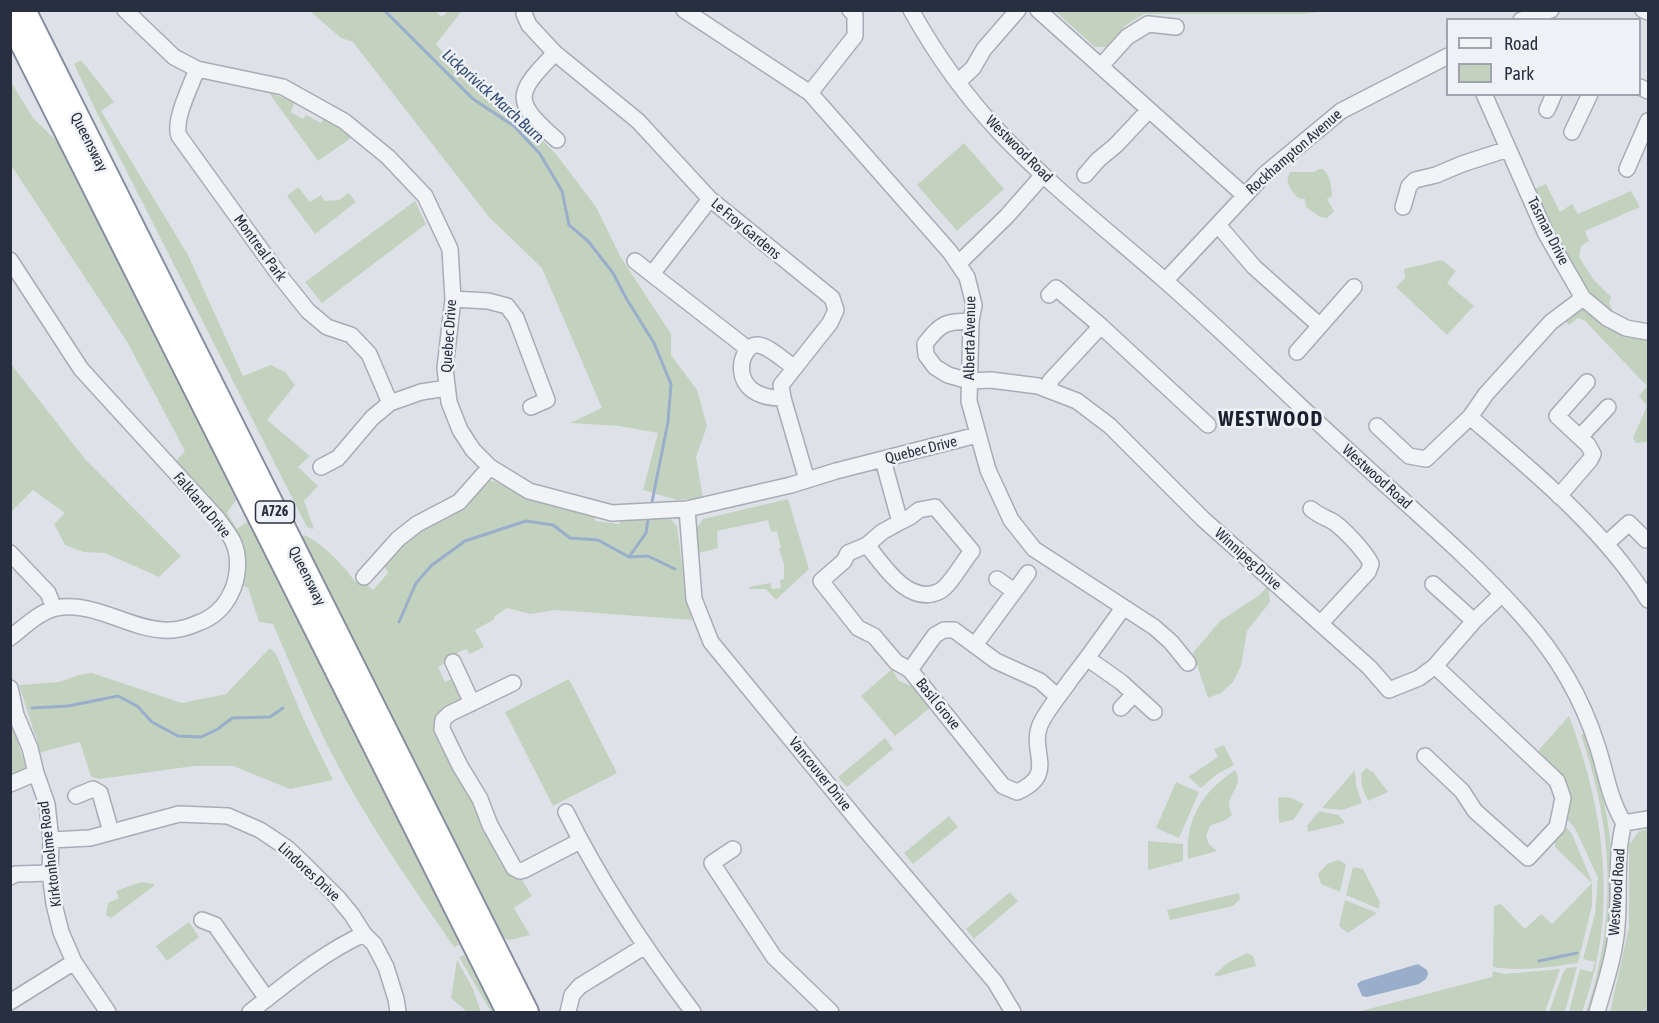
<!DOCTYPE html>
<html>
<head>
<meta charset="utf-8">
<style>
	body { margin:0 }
	#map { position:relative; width:1659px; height:1023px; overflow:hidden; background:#dee2e8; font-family:"Asap Condensed",sans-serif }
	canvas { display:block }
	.frame { position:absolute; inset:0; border:12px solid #272f40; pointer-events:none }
	.legend { position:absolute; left:1446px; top:18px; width:195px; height:78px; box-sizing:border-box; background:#eef1f6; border:2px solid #9ea3ad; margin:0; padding:8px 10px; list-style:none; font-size:18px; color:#272f40 }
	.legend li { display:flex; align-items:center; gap:12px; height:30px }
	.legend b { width:30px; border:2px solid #9ea3ad }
</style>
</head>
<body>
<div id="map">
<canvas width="1659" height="1023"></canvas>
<div class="frame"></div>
<ul class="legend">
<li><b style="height:8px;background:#f1f3f6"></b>Road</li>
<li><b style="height:16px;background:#c3d2bf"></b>Park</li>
</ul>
</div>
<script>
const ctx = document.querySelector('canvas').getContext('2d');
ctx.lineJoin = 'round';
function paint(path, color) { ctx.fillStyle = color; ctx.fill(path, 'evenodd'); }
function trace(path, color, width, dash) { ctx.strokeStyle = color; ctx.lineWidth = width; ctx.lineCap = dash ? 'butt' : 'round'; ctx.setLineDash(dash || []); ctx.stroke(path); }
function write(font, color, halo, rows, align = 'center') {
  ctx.font = font + ' "Asap Condensed",sans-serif'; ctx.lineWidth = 5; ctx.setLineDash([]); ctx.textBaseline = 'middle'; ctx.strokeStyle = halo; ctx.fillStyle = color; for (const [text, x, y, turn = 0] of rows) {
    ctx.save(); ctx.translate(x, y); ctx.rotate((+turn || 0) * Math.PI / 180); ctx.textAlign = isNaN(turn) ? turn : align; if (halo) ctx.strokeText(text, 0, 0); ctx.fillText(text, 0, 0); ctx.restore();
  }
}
paint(new Path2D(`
	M415 10 435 11 442 17 448 11H462L436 44 447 58 513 111 556 154 596 207 620 256 671 334V355L697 390 707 426 696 457 703 498 677 500 643 490 658 433 619 426 570 423 602 408 542 268 489 217 353 42 341 38 310 11Z
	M1055 11H1329L1302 14H1144L1126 25 1107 47H1095Z
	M81 60 114 102 101 111 188 255 243 376 271 365 285 372 295 385 267 420 310 456 298 467 318 486 304 501 314 529 307 527 97 113 74 64Z
	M11 82 33 118 68 152 201 419 236 500 227 513 237 529 249 520 449 915 459 945 454 947C417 893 379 839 347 782 318 731 296 677 273 624L259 622 248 588 239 584 241 551 174 463 185 451 126 340 11 165Z
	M269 93 295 101 291 112 303 119 306 115 321 123 325 117 351 138 318 161Z
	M964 143 1004 189 957 231 917 185Z
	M1319 169H1323C1331 177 1331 185 1332 196L1327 199 1334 211 1327 218 1320 217 1306 207 1305 199 1298 198C1291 190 1284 183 1290 172H1314Z
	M1546 184 1560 212 1572 204 1578 214 1631 191 1640 207 1585 231 1589 241 1581 246 1579 257 1593 279 1611 297 1609 303 1616 318C1574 283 1555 238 1532 190Z
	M298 187 310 202 321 195 325 201 339 200 349 193 356 202 315 234 287 196Z
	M415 201 426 224 322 303 305 282Z
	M1442 260 1456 271 1447 283 1474 306 1447 335 1396 287 1405 278 1404 269Z
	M1579 304 1648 336V442L1636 443 1633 438 1647 406 1639 396 1647 386 1585 321 1578 318 1569 325 1562 317Z
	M11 364 85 459 181 556 159 577 105 553 83 552 65 545 54 524 65 513 33 490 11 512Z
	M484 481H494L550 506 596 515 595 521 620 524 621 517 670 518 677 526 686 593 692 620 556 610 530 614 507 608 494 617 495 619 475 630 484 647 470 654 466 649 446 659 447 662 438 667 445 682 455 677 462 699 460 703 436 715 435 721 502 858 499 860C506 870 510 878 522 880L532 896 514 908 530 935 510 940 498 936 298 544 304 535C320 541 346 567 355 582L366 584 373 590 388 573 384 566 398 543Z
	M788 499 809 569 776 600 766 589H750L749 587 770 583 772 589 781 588 780 580 784 579V564L779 549 781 548 777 531 771 532 768 520 717 531 718 548 699 553 696 529 703 519Z
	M1268 586 1270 602 1247 631 1241 666 1233 682 1221 693 1208 698 1193 653 1220 621 1258 596Z
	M270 648 276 654 303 718 333 780 290 789 233 766H194L100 779 91 777 80 742 38 753V744L19 685 59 682 79 675 92 673 182 703 226 694Z
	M892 669 899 681 912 686 930 708 895 736 861 696Z
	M569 679 617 773 553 806 505 712Z
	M1569 716C1605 811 1619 915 1582 1012H1569L1580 969 1592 972 1595 962 1583 959 1595 914 1598 878 1575 828 1565 817C1579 786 1557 772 1537 752Z
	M10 719 26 767 24 774 10 780Z
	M1584 733C1612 805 1621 889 1604 964 1600 980 1595 996 1590 1012H1586C1618 918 1613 828 1581 735Z
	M885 738 893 749 847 787 838 777Z
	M1224 745 1234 765 1217 774 1201 788 1188 777 1218 757 1214 749Z
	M1366 768 1373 772 1388 792 1368 801 1362 787 1361 774Z
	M1235 770C1244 785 1230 791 1229 805 1229 807 1231 813 1232 815L1224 821 1211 825 1206 835 1209 844 1217 851 1188 859C1185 818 1202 793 1235 770Z
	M1355 770 1356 785 1362 803 1342 810 1322 808Z
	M1176 782 1199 792 1179 838 1156 828Z
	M1278 797 1291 798 1304 804 1293 820 1279 823Z
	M1319 811 1339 815 1345 823 1308 832 1307 826Z
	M949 816 958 827 913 864 904 853Z
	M1566 827 1572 834 1592 882V905L1578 963C1550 967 1521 972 1493 967L1494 906 1501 904 1525 929 1541 914 1552 924 1592 883 1555 847V838Z
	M1648 829V1012H1610L1629 927V845L1639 831Z
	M1148 841 1183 844V861L1148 870Z
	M1338 860 1346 864 1340 892 1321 884 1318 874 1327 864Z
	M1353 867 1363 869 1380 902 1379 909 1346 895Z
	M141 882 154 884V886L111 918 106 915 108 903 119 898 116 891Z
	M1010 892 1018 901 974 939 966 929Z
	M1239 893 1240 899 1233 906 1170 920 1167 910Z
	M1345 900 1377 913 1348 933 1339 926Z
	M189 922 199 937 167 961 156 946Z
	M1247 953 1253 956 1256 966 1215 977V974L1229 962Z
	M464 955 483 980 499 1012H491L459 957Z
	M457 960 473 989 481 1012H467L451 998Z
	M1577 967 1565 1012H1549L1563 973 1566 968Z
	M1560 969 1545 1012H1357L1492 977 1493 971 1504 974Z`), '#c3d2bf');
paint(new Path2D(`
	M1418 964 1427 970 1428 974 1426 979 1419 984 1367 997 1362 996 1357 984 1361 981Z`), '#98aeca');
trace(new Path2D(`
	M384 10 473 99 514 126 540 154 562 191 569 225 588 241 613 273 626 298 654 343 671 384 668 422 652 502
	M629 557 646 533 648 520
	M399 622 416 583 432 565 465 541 526 521 553 525 570 538 598 540 629 557 648 556 675 569
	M32 708 68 706 118 696 137 706 152 722 178 736 201 737 218 729 232 718 270 717 283 708
	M1539 961 1577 953`), '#98aeca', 3);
const minor = new Path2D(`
	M125 10 174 57 197 69 283 87 344 121 388 157 425 196 450 249 453 299 445 368 449 402 460 430 473 450 490 467 529 491 612 513 687 509 791 485 836 471 977 435
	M525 10 524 14 529 25 555 53 638 121 710 199 832 298 836 310 830 323 781 385 783 398 807 480
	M684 10 810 93 950 252 967 277 974 305 971 321 969 401 988 470 1011 520 1034 549 1154 627 1171 642 1188 663
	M911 10C936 55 967 98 1002 135 1051 186 1108 231 1162 278 1227 335 1288 396 1352 454 1409 507 1472 559 1523 617 1556 654 1582 698 1597 745 1606 772 1609 799 1624 823 1615 855 1620 892 1617 926 1615 955 1605 984 1597 1012
	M1038 10 1244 195
	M1643 10 1648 12
	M1521 20 1551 10
	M555 53C514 95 513 101 557 140
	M1101 66 1127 37 1148 24 1176 27
	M197 69C191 86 173 120 179 136L280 276 308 311 327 327 351 335 369 354 390 403
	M958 82 973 68 984 49 1018 10
	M1640 87 1648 91
	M810 93 855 36V15L850 10
	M1484 94 1546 234 1583 298 1607 318 1626 328 1648 332
	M1547 110 1554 94
	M1572 132 1590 94
	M1627 169 1648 121
	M1085 175 1098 160 1116 145 1149 110
	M1403 207 1409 186 1415 180 1436 175 1462 164 1508 149
	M1218 225 1254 267 1319 325
	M10 260 81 369 217 518C222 526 231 535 234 544 240 559 238 579 231 593 224 608 212 618 198 623 187 628 175 631 163 630 127 628 94 601 56 608 39 612 24 627 10 638
	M635 261 748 349
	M958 264 1007 216 1043 175
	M652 274 710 199
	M1165 281 1265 174 1341 111 1448 56
	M1049 295 1056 288 1101 326 1208 425
	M453 299 488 301 507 306 516 318 547 400 531 407
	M971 321C946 322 941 322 925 344L926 355 935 367 948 375 969 381 991 380 1038 386 1077 401 1110 426 1203 519 1369 667 1389 690 1419 678 1435 666 1474 621 1502 594
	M1297 352 1354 287
	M1050 390V381L1101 326
	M783 398C725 399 739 343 758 345 769 346 784 361 794 367
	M1470 417C1534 472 1603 528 1648 600
	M1377 426 1409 456 1426 459 1470 417 1486 394 1551 322 1583 298
	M1580 437 1608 407
	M883 460 900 522 882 532 867 545 848 553 844 561 821 581 858 628 874 636 896 662 910 670 1003 786 1017 792C1058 774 1029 753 1040 725 1047 709 1061 694 1071 679 1089 656 1106 632 1123 608
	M321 467 338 458 372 418 390 403 421 392 447 388
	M1559 496 1590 460 1593 454 1588 445 1557 416 1587 382
	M687 509 694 599 711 642 863 827 995 982 1013 1012
	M1311 509C1318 515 1324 517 1332 521 1342 527 1366 552 1371 564L1368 572 1321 623
	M1606 544 1629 523 1646 540
	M867 545C883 565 909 607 940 591 950 586 964 560 972 551L935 507 919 510 910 517 900 522
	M10 553 48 593 54 608
	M364 577 398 539 417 524 459 502 490 467
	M997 579 1014 591
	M1433 584 1474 621
	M975 645 1028 573
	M1087 658 1121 682 1154 712
	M453 662 472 703
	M910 670 935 635 944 630H954L996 661 1040 681 1058 697
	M513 683 449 714 443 720 442 729 460 766 480 799 490 825 514 868 520 871 524 870 580 841
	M10 688 16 715 30 748 36 773 47 804 51 840 50 873 54 904 61 932 74 962 108 1012
	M1121 708 1134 694
	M1425 756 1462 791 1475 811 1528 858 1557 827 1563 798 1557 781 1435 666
	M10 784 36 773
	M76 796 93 789 100 793 111 832
	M566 812C601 883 645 949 693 1012
	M1624 823 1648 819
	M51 840 90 838 179 814 228 816 260 830 287 848 302 862 338 898 352 915 364 934 374 944 386 967 396 999 398 1012
	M733 849 712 863 774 957 831 1012
	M10 877 16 874 50 873
	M202 920 215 925 267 999
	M10 1002 74 962
	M250 1012C286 984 322 953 364 934
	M568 1012 572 995 580 986 645 946`);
const highway = new Path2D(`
	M24 10 527 1012
	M10 20 508 1012`);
trace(minor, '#a7acb6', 18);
trace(highway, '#858e9f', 26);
trace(minor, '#f1f3f6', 15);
trace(highway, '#fff', 22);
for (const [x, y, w] of [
	[275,512,39]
]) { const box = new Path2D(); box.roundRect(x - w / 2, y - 11, w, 22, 4.5); ctx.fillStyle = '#eef1f6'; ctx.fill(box); trace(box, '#272f40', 1.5); }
write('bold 14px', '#272f40', null, [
	["A726",275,512]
]);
write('15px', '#272f40', '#eef1f6', [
	["Queensway",89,142,63],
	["Westwood Road",1019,149,45],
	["Rockhampton Avenue",1294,152,-41],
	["Le Froy Gardens",746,229,40],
	["Tasman Drive",1548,231,63],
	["Montreal Park",260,248,54],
	["Quebec Drive",449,336,-86],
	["Alberta Avenue",970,338,-89],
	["Quebec Drive",921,450,-14],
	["Westwood Road",1377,477,42],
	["Falkland Drive",202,505,50],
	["Winnipeg Drive",1248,559,42],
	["Queensway",307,576,63],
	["Basil Grove",938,704,51],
	["Vancouver Drive",820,774,51],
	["Kirktonholme Road",50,854,-97],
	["Lindores Drive",309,872,43],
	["Westwood Road",1617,892,-86]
]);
write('italic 16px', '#304b75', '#eef1f6', [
	["Lickprivick March Burn",493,96,42]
]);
ctx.letterSpacing = '1.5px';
write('bold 21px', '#192030', '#eef1f6', [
	["WESTWOOD",1271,419]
]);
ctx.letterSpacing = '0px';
</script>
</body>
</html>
